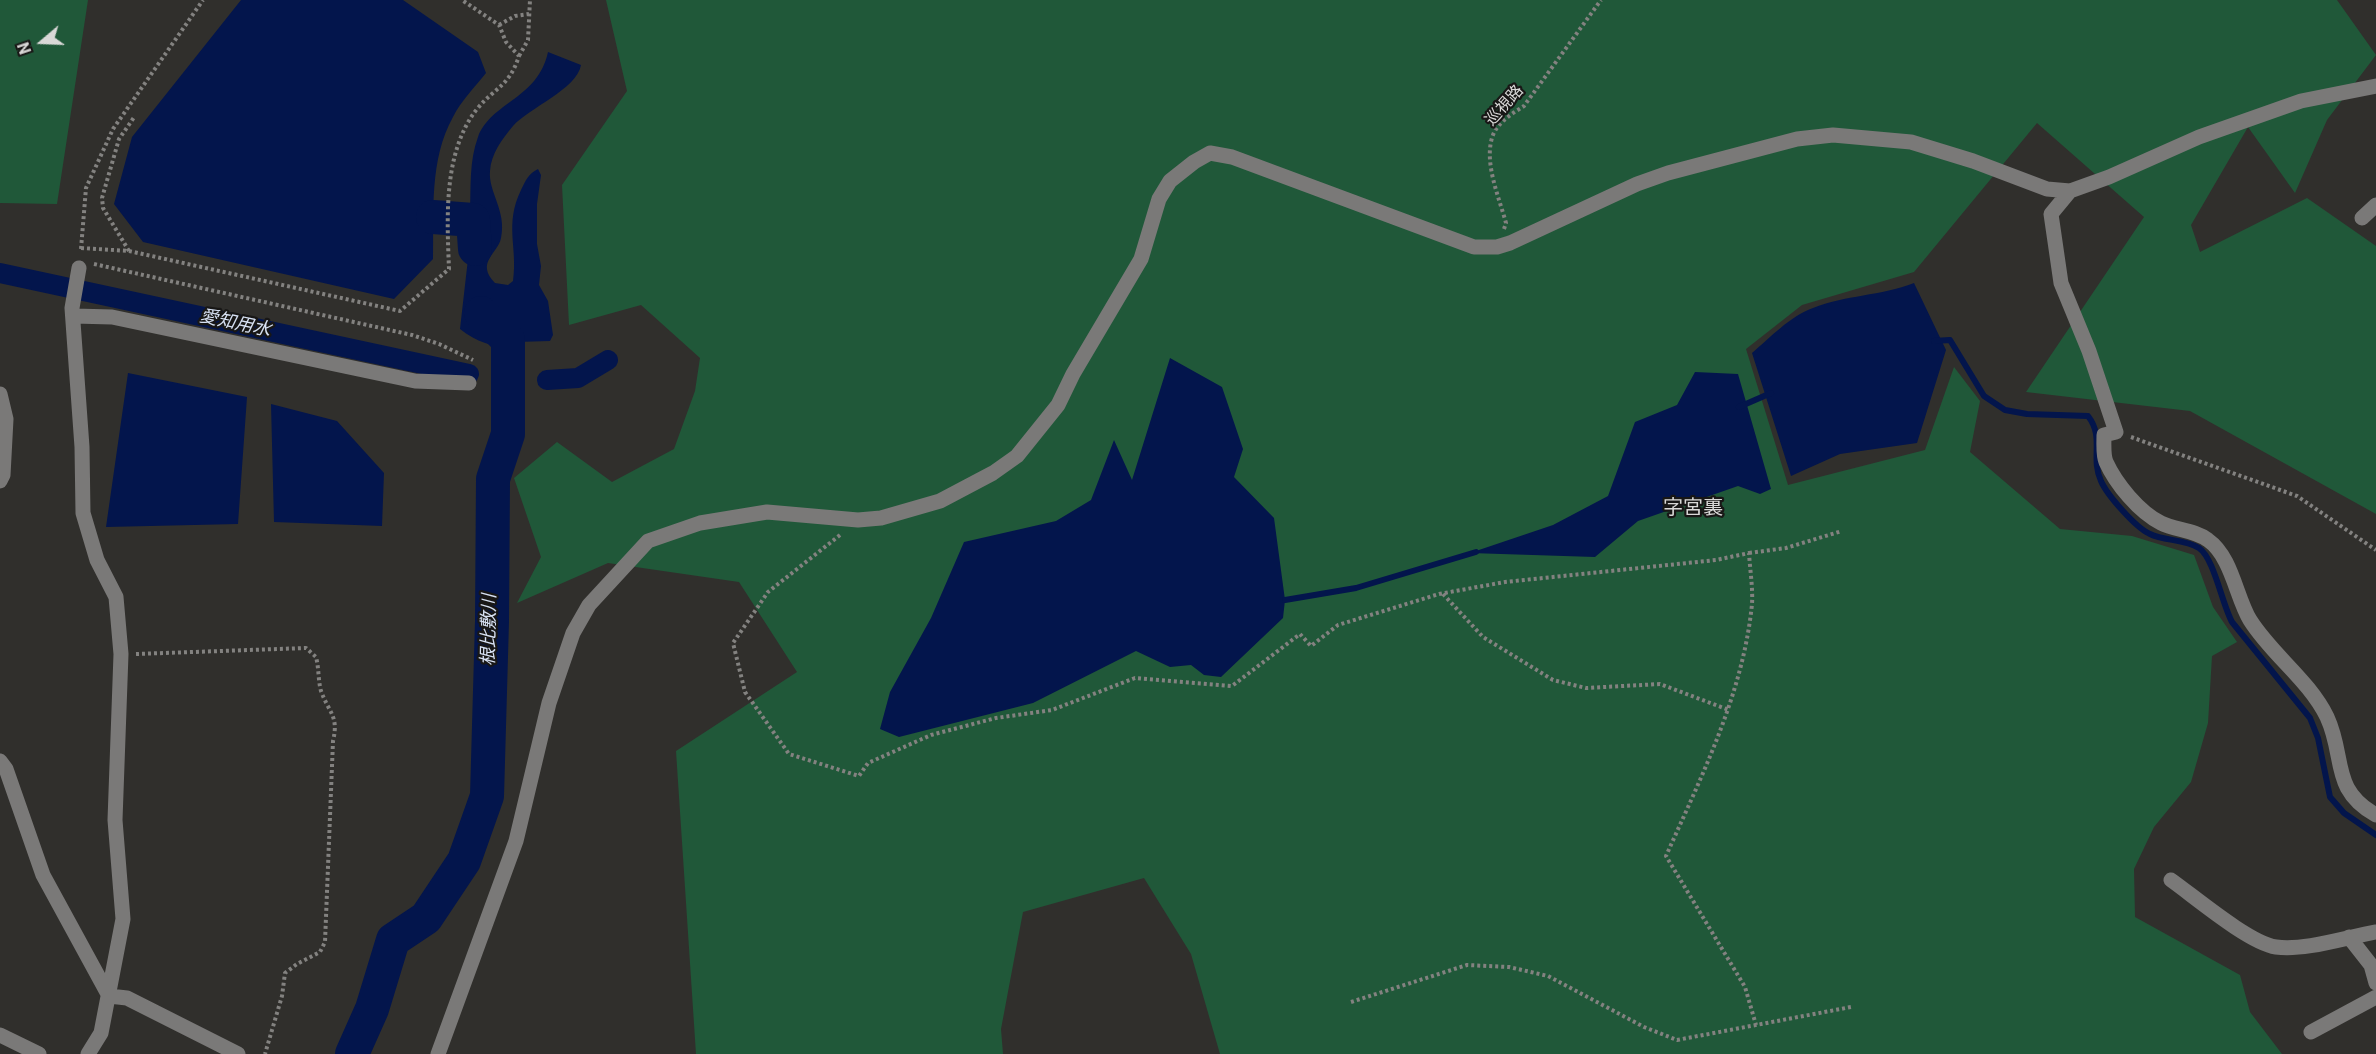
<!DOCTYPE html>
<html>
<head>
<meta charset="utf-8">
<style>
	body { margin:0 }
	#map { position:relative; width:2376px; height:1054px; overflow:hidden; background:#302f2c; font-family:Roboto,sans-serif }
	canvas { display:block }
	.north { position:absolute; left:12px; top:12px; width:60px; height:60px; -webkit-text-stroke:4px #181716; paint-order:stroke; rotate:251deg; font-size:16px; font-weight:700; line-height:24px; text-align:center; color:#d9d8d7 }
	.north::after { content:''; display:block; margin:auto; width:21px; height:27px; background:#d9d8d7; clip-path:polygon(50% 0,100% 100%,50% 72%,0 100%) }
</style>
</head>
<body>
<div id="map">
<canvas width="2376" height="1054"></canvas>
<div class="north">N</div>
</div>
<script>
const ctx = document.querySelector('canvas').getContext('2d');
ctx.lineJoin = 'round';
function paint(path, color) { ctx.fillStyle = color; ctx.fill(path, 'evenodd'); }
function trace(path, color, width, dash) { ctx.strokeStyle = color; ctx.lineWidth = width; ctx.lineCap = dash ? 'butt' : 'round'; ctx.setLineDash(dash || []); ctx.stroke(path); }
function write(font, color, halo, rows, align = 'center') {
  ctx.font = font + ' Roboto,"Noto Sans JP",sans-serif'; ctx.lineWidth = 4.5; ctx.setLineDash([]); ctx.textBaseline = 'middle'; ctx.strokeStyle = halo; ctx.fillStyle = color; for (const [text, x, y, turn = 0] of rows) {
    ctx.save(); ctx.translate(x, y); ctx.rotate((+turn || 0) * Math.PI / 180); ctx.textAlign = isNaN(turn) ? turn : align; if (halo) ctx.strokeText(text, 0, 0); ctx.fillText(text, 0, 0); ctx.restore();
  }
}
paint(new Path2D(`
	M0 0H88L57 204 0 203Z
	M606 0H2337L2376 55 2327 120 2295 193 2248 127 2191 225 2200 252 2307 198 2376 246V514L2190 411 2026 392 2144 217 2037 123 1914 272 1802 305 1746 349 1788 485 1925 450 1954 367 1980 401 1970 452 2060 529 2132 536 2194 555 2213 607 2237 642 2212 656 2208 723 2191 782 2154 827 2134 869 2135 917 2240 975 2250 1012 2282 1054H1220L1191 954 1144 878 1023 912 1001 1029 1003 1054H696L676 751 797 672 739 582 608 563 517 603 541 557 514 478 557 442 612 482 674 449 695 391 700 358 641 305 569 325 562 185 627 91Z`), '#205839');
paint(new Path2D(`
	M241 0H403L478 52 486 73C475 87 461 101 453 117 429 160 434 212 433 259L394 299 143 242 114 204 132 137Z
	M548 52 581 65C577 89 529 108 513 126 502 139 491 154 490 171 488 192 507 211 501 238 498 254 475 262 495 283L508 285 513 281C518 247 504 225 521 190 526 180 528 174 538 169L541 175 537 204V244L541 266 539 285 548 301 553 335 550 341 516 342 514 348C493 347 476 342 460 329L469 250 467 229 454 226 456 213 470 212C471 188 469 161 478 137 491 102 538 99 548 52Z
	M1914 283 1946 350 1917 443 1840 454 1791 476 1752 353C1771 337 1789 317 1813 308 1845 295 1881 296 1914 283Z
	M1170 358 1222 387 1243 449 1234 477 1274 518 1285 600 1283 618 1221 677 1204 675 1191 665 1170 667 1136 651 1033 703 899 737 880 729 890 692 931 618 964 542 1056 521 1091 500 1114 440 1132 480Z
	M1695 372 1738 374 1771 489 1760 494 1738 486 1638 521 1595 557 1470 553 1553 525 1608 496 1635 422 1677 405Z
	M128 373 247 397 238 524 106 527Z
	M271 404 337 421 384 473 382 526 274 522Z`), '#03154c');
trace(new Path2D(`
	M1934 341 1950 340 1984 396 2005 410 2027 414 2088 416C2105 438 2090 457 2101 481 2107 495 2136 528 2150 534 2164 541 2185 539 2199 548 2214 558 2222 604 2232 622L2310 718 2318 738 2330 797 2344 813 2376 835
	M1739 407 1771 393
	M1285 600 1356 588 1476 552`), '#03154c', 6);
trace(new Path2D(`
	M0 273 469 374
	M547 380 578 378 608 360`), '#03154c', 20);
trace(new Path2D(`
	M433 217 473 220 475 249
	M352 1054 372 1009 393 940 426 918 464 861 487 796 492 621 493 479 508 434V340L481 313`), '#03154c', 34);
trace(new Path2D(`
	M499 25 515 16 529 14
	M519 56 528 40 530 0
	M1504 229 1506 223C1499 197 1483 161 1493 135 1498 122 1513 113 1524 106L1601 0
	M81 248 129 251 400 311 449 269C447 218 443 152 477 109 495 87 509 87 519 56L506 42 499 25 462 0
	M81 249 86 188 113 129 203 0
	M129 251 103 208 102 198 119 139 135 116
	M94 264 412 335 439 344 473 360
	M2131 437 2297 496 2376 550
	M840 535 768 592 733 643 745 692 789 754 859 776 868 763 931 735 996 718 1052 710 1135 678 1232 686 1300 634 1311 646 1338 625 1439 594 1505 582 1716 560 1749 553C1750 570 1753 588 1752 604 1743 694 1702 775 1666 856L1745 987 1756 1025
	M1749 553 1786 548 1842 531
	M1443 594 1483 637 1553 680 1586 688 1660 684 1729 710
	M136 654 306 648 316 657C319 668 318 680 321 691 329 713 339 716 333 741L325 942 320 952 297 964 285 973 282 996 265 1054
	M1351 1002 1467 965 1509 967 1548 976 1644 1027 1677 1040 1851 1007`), '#838280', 4, [3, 3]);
trace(new Path2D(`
	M2070 191 2051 214 2061 283 2089 351 2116 432 2104 435C2104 444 2103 455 2106 462 2116 484 2139 512 2161 523 2175 530 2195 530 2208 540 2232 557 2236 597 2250 620 2272 655 2309 680 2327 717 2346 758 2330 789 2376 815
	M2362 218 2376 205
	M79 268 72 308 82 447 83 513 97 560 116 597 121 654 115 820 123 919 101 1033 88 1054
	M74 316 112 317 415 381 469 383
	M0 394 6 419 3 475 0 481
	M0 761 6 769 43 875 109 996
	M2171 880C2195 897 2249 943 2276 947 2305 951 2347 937 2376 932
	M2349 937 2371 965 2376 983
	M109 996 127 998 238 1054
	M2311 1032 2376 997
	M0 1035 39 1054
	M438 1054 516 841 549 703 573 633 589 605 648 541 700 523 767 512 858 520 881 518 940 501 993 473 1017 456 1058 405 1073 374 1141 259 1159 199 1170 181 1194 162 1210 153 1232 157 1474 247H1497L1510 243 1637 184 1668 173 1797 139 1833 135 1911 142 1973 161 2047 189 2070 191 2109 177 2199 137 2301 101 2376 86`), '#7a7978', 15);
write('16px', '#d9d8d7', '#181716', [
	["巡視路",1505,106,-48]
]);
write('italic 18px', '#d7e1f3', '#181716', [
	["愛知用水",235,324,12],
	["根比敷川",490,630,-89]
]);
write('20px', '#d9d8d7', '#181716', [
	["字宮裏",1693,509]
]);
</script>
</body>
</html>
